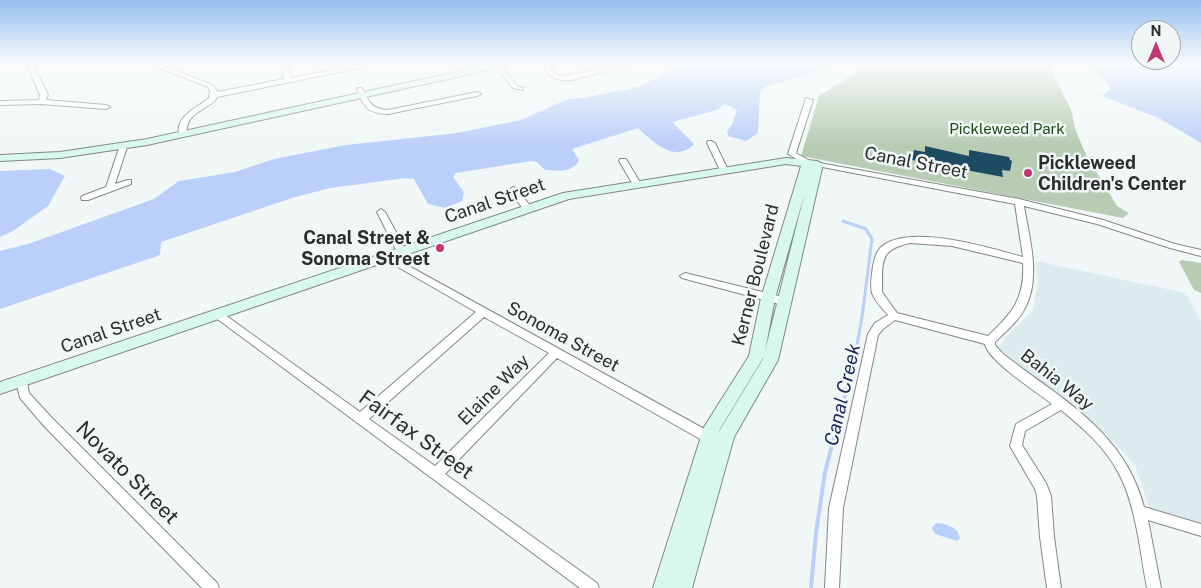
<!DOCTYPE html>
<html>
<head>
<meta charset="utf-8">
<style>
	body { margin:0 }
	#map { position:relative; width:1201px; height:588px; overflow:hidden; background:#f1f7f7; font-family:"Public Sans",sans-serif }
	canvas { display:block }
	.north { position:absolute; left:1131px; top:20px; width:50px; height:50px; box-sizing:border-box; background:#f1f7f7; border:1px solid #a2a6a6; border-radius:50%; rotate:0deg; font-size:14px; font-weight:700; line-height:20px; text-align:center; color:#2b2d2d }
	.north::after { content:''; display:block; margin:auto; width:18px; height:22px; background:#c13874; clip-path:polygon(50% 0,100% 100%,50% 72%,0 100%) }
</style>
</head>
<body>
<div id="map">
<canvas width="1201" height="588"></canvas>
<div class="north">N</div>
</div>
<script>
const ctx = document.querySelector('canvas').getContext('2d');
ctx.lineJoin = 'round';
function paint(path, color) { ctx.fillStyle = color; ctx.fill(path, 'evenodd'); }
function trace(path, color, width, dash) { ctx.strokeStyle = color; ctx.lineWidth = width; ctx.lineCap = dash ? 'butt' : 'round'; ctx.setLineDash(dash || []); ctx.stroke(path); }
function write(font, color, halo, rows, align = 'center') {
  ctx.font = font + ' "Public Sans",sans-serif'; ctx.lineWidth = 5; ctx.setLineDash([]); ctx.textBaseline = 'middle'; ctx.strokeStyle = halo; ctx.fillStyle = color; for (const [text, x, y, turn = 0] of rows) {
    ctx.save(); ctx.translate(x, y); ctx.rotate((+turn || 0) * Math.PI / 180); ctx.textAlign = isNaN(turn) ? turn : align; if (halo) ctx.strokeText(text, 0, 0); ctx.fillText(text, 0, 0); ctx.restore();
  }
}
paint(new Path2D(`
	M1036 261 1186 293 1201 321V525L1149 507 1135 465 1100 428 999 349 1003 340 1033 310 1038 282Z`), '#dcebed');
paint(new Path2D(`
	M869 64H1043L1049 66 1071 110 1076 131 1086 155 1117 206 1129 213 1123 218 801 156 819 96Z
	M1182 260 1201 263V293L1194 290 1179 262Z`), '#b7ccb3');
paint(new Path2D(`
	M684 64H842L765 87 760 92 758 133 746 141 728 136 727 131 732 125 737 110 725 104 717 110 672 122 694 144C675 164 653 142 638 128L572 149 579 160 577 164 570 169 560 171 545 170 537 162 531 161 456 173 453 177 464 192 462 201 445 208 428 204 414 179 405 178 330 188 295 197 161 242 160 255 0 309V251L31 243 154 199 179 181 235 172 274 159 346 145 457 133 521 120 568 99 584 98 641 86Z
	M1089 64H1201V143L1159 118 1102 96 1111 88Z
	M50 169 65 176 48 206 13 231 0 237V171Z
	M936 523C946 524 958 526 960 538L957 541C954 540 939 535 935 534L932 528Z`), '#bacff9');
trace(new Path2D(`
	M843 221 866 229 872 239 862 317 853 367`), '#bacff9', 3);
trace(new Path2D(`
	M811 588 816 533 825 472 853 365`), '#bacff9', 4);
paint(new Path2D(`
	M925 146 969 156V150L1009 157 1010 160 1012 161 1010 171 1002 170 1003 177 912 160 914 150 925 152Z`), '#1d4b62');
const street = new Path2D(`
	M27 64H33L48 95 46 100 106 105 110 107 106 109 42 104 0 105V101L39 100 40 95Z
	M155 64H161L212 85 218 92 284 79 282 69 283 64H289L288 69 291 78 362 64H372L369 66 217 97 215 101C203 110 184 116 187 134L183 136 179 134C176 115 197 108 209 98L210 91 208 87 159 68Z
	M494 64H500L517 86 523 88V90L513 88Z
	M548 64H556L550 69 557 75 564 76 625 64H634L572 80C560 81 551 79 544 69L546 65Z
	M358 88H362C370 102 370 109 388 110L477 92 481 94 477 96 388 114C367 113 364 107 357 89Z
	M806 98 813 100 796 153 810 161V165H807L788 154Z
	M708 141H711L715 143 728 170 727 172H724L720 170 707 143Z
	M120 145H126L127 147 115 184 128 180H131V184L88 200H82L81 198 82 196 106 187Z
	M620 159H626L641 184 640 186H634L619 161Z
	M814 162 1019 199 1103 220 1175 244 1201 250V256L1170 248 1097 224 1024 206C1029 237 1041 276 1026 306 1019 321 1006 331 995 342V345L1002 353C1060 399 1124 430 1144 507L1201 524V536L1148 520 1161 588H1147C1140 552 1136 504 1118 472 1105 447 1083 428 1061 410L1025 431 1022 445 1046 483 1051 496 1054 537 1061 588H1047L1040 537 1037 496 1035 489 1010 446 1016 424 1052 404C1037 392 988 361 985 344L895 320 883 329 878 335 843 508 839 588H825L829 508 868 334 875 323 888 315C883 309 874 300 872 293 870 286 872 273 873 266 874 260 876 253 880 248 907 222 990 248 1023 257L1015 204 817 166H814ZM910 243 952 246 1023 263C1025 299 1012 313 988 336L897 313 882 292C883 264 877 250 910 243Z
	M513 187 516 188 531 207 532 209 531 211H525L510 192 509 190Z
	M381 209 385 212 407 252 405 254H399L397 252 377 212Z
	M387 254 717 436 719 440 717 444 713 445 709 444 557 358 445 474 597 583 599 588H580L212 315 213 312H221L360 412 476 312 384 259 382 257 384 255ZM484 317 549 353 435 466 369 419Z
	M685 273 783 297 788 301 783 305 682 278 680 276Z
	M22 376 26 378 29 393 52 418 217 583 219 588H202L44 426 20 398 16 381 18 378Z`);
const secondary = new Path2D(`
	M493 64H508L503 67 147 145 60 158 0 161V155L60 152 147 139Z
	M786 158 817 161 823 164 778 360 734 437 692 588H653L704 427 749 356 761 298 801 166 786 164 569 199 0 394V382L563 193ZM805 192 765 351 775 298ZM763 358V359L720 430 718 434 720 429Z`);
trace(street, '#828788', 2);
trace(secondary, '#828788', 2);
paint(street, '#fff');
paint(secondary, '#d8f8ef');
const sky = ctx.createLinearGradient(0, 0, 0, 146);
sky.addColorStop(0, '#95bfef');
sky.addColorStop(0.44, '#f9fbfb');
sky.addColorStop(1, '#f9fbfb00');
ctx.fillStyle = sky;
ctx.fillRect(0, 0, 1201, 146);
for (const [x, y, r, color] of [
	[1028,173,5,"#c13874"],
	[440,248,5,"#c13874"]
]) { const dot = new Path2D(); dot.arc(x, y, r, 0, 2 * Math.PI); ctx.fillStyle = color; ctx.fill(dot); trace(dot, '#f1f7f7', 2); }
write('15px', '#1c4916', '#f1f7f7', [
	["Pickleweed Park",1007,129]
]);
write('18px', '#2b2d2d', '#f1f7f7', [
	["Canal Street",916,163,11],
	["Canal Street",495,201,-19],
	["Kerner Boulevard",756,275,-76],
	["Canal Street",111,331,-19],
	["Sonoma Street",563,337,29],
	["Bahia Way",1057,380,38],
	["Elaine Way",494,390,-45]
]);
write('bold 18px', '#2b2d2d', '#f1f7f7', [
	["Pickleweed",1038,163],
	["Children's Center",1038,184],
	["Canal Street &",430,238,"right"],
	["Sonoma Street",430,259,"right"]
], 'left');
write('italic 19px', '#142759', '#f1f7f7', [
	["Canal Creek",843,395,-77]
]);
write('21px', '#2b2d2d', '#f1f7f7', [
	["Fairfax Street",416,435,36],
	["Novato Street",127,473,45]
]);
</script>
</body>
</html>
